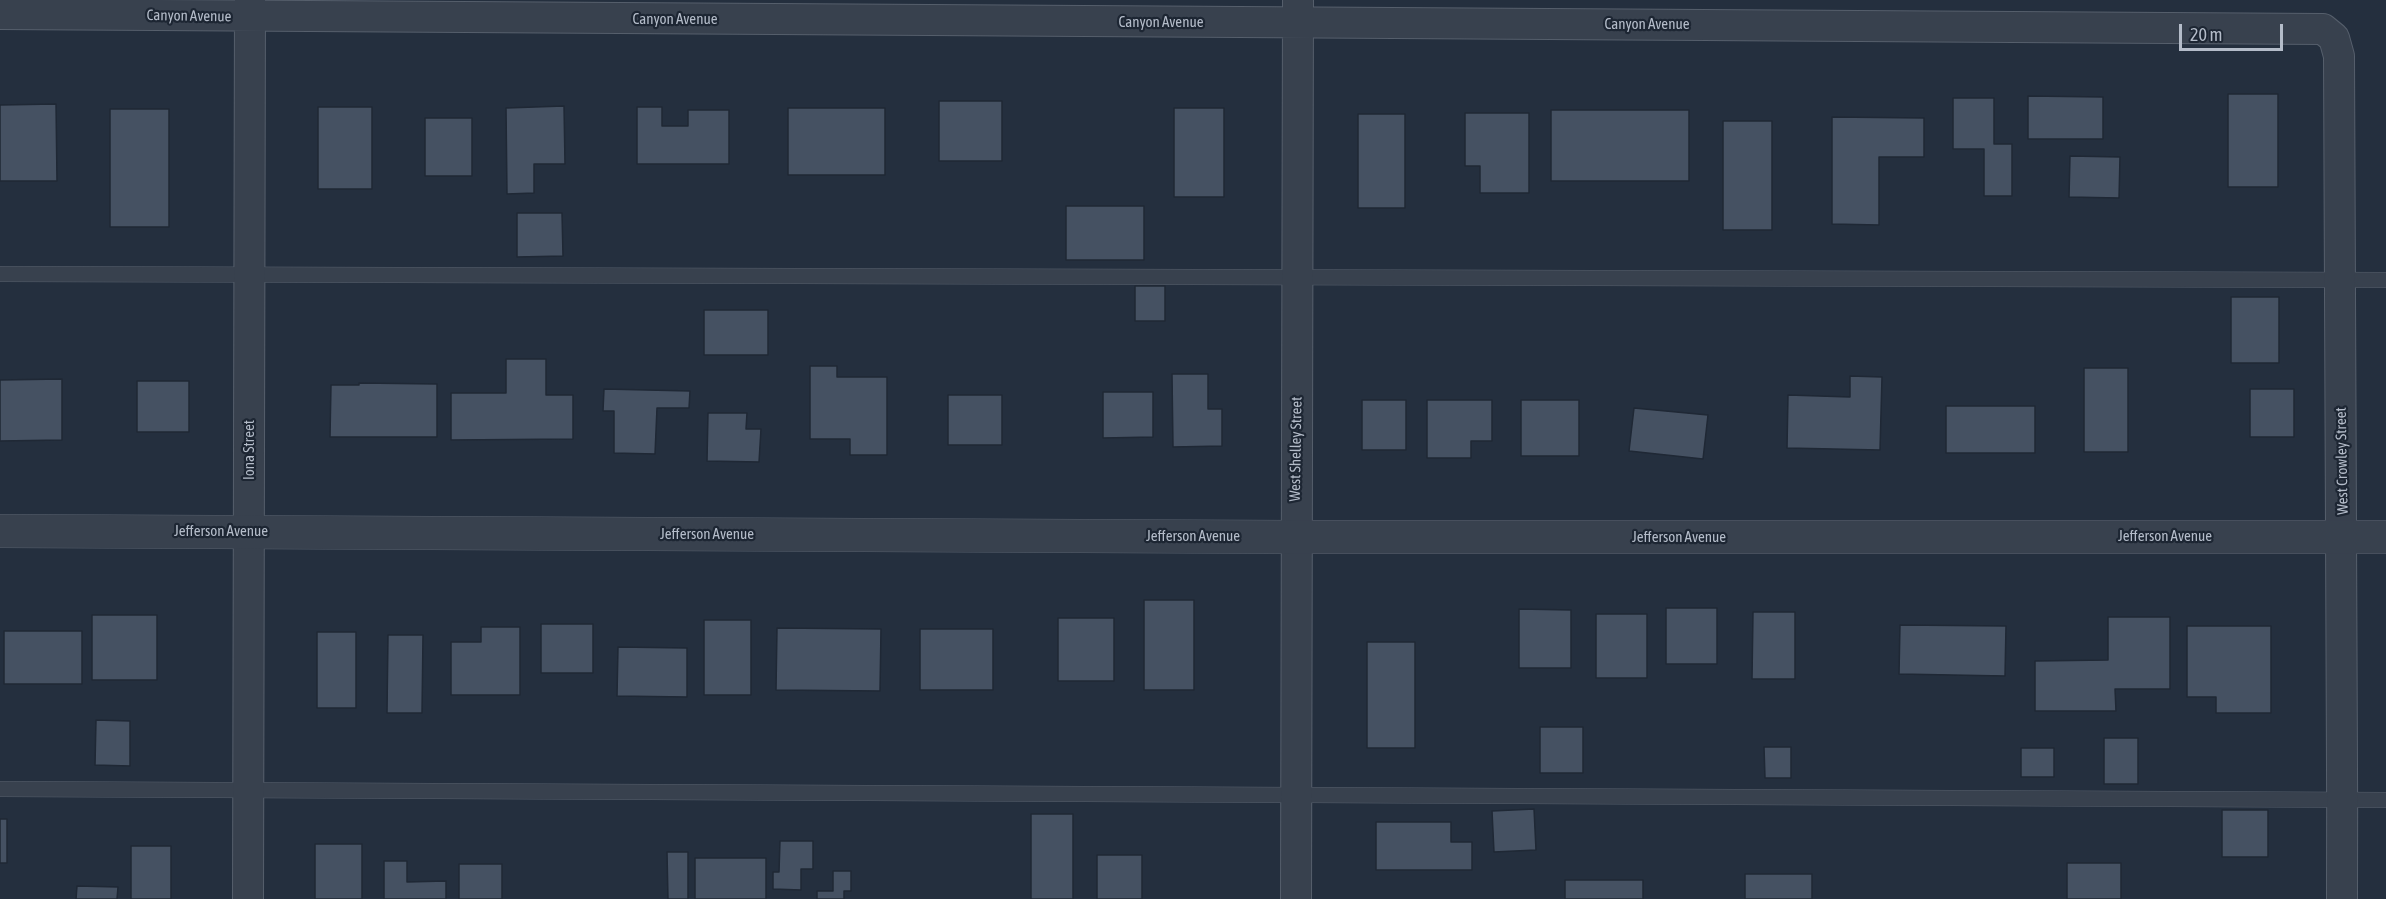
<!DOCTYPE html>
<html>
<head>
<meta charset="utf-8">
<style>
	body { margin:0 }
	#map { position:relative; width:2386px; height:899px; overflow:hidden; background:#242f3e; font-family:"Asap Condensed",sans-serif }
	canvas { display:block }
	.scale { position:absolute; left:2179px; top:24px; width:104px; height:27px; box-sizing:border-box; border:3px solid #b4bcc9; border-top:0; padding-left:8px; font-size:18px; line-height:21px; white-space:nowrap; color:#b4bcc9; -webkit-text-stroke:4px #1d2633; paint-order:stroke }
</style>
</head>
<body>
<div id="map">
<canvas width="2386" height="899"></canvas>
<div class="scale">20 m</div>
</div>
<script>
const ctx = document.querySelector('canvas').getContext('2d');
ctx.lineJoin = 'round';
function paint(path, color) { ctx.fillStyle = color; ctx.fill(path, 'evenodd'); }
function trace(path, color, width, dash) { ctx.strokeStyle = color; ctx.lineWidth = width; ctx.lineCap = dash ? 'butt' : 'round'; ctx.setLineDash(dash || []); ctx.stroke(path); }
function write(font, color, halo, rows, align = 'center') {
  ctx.font = font + ' "Asap Condensed",sans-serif'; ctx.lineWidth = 4.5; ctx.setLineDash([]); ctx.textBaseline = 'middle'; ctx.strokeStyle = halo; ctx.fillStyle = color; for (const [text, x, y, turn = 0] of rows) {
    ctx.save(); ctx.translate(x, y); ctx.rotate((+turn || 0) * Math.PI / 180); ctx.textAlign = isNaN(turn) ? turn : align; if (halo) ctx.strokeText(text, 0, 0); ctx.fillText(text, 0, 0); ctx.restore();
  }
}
const building = new Path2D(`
	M2228 94H2278V187H2228Z
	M2028 96 2103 97V139H2028Z
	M1953 98H1994V144H2012V196H1984V149H1953Z
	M939 101H1002V161H939Z
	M56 104 57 181H0V105Z
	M564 106 565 164H534V193L507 194 506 108Z
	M318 107H372V189H318Z
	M637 107H662V126H688V110H729V164H637Z
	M788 108H885V175H788Z
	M1174 108H1224V197H1174Z
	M110 109H169V227H110Z
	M1551 110H1689V181H1551Z
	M1465 113H1529V193H1480V166H1465Z
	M1358 114H1405V208H1358Z
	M1832 117 1924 118V157H1879V225L1832 224Z
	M425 118H472V176H425Z
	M1723 121H1772V230H1723Z
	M2070 156 2120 157 2119 198 2069 197Z
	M1066 206H1144V260H1066Z
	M517 213H562L563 256 517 257Z
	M1135 286H1165V321H1135Z
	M2231 297H2279V363H2231Z
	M704 310H768V355H704Z
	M506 359H546V395H573V439L451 440V393H506Z
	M810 366H837V377H887V455H850V439H810Z
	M2084 368H2128V452H2084Z
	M1172 374H1208V409H1222V446L1173 447Z
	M1850 376 1882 377 1880 450 1787 448 1788 395 1850 397Z
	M62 379V440L0 441V380Z
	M137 381H189V432H137Z
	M359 383 437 384V437H330L331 385H359Z
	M604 389 690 391 689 408H657L655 454 614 453V411H603Z
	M2250 389H2294V437H2250Z
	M1103 392H1153V437L1103 438Z
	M948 395H1002V445H948Z
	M1362 400H1406V450H1362Z
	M1427 400H1492V441H1471V458H1427Z
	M1521 400H1579V456H1521Z
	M1946 406H2035V453H1946Z
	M1634 408 1708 415 1703 459 1629 451Z
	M708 413H747L746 429H761L759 462 707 461Z
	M1144 600H1194V690H1144Z
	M1666 608H1717V664H1666Z
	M1519 609 1571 610V668H1519Z
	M1753 612H1795V679H1752Z
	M1596 614H1647V678H1596Z
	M92 615H157V680H92Z
	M2108 617H2170V689H2115L2116 711H2035V661L2108 660Z
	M1058 618H1114V681H1058Z
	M704 620H751V695H704Z
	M541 624H593V673H541Z
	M1900 625 2006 626 2005 676 1899 674Z
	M2187 626H2271V713H2216V697H2187Z
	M481 627H520V695H451V642H481Z
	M777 628 881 629 880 691 776 690Z
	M920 629H993V690H920Z
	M4 631H82V684H4Z
	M317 632H356V708H317Z
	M388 635H423L422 713H387Z
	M1367 642H1415V748H1367Z
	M618 647 687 648V697L617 696Z
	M96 720 130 721V766L95 765Z
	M1540 727H1583V773H1540Z
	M2104 738H2138V784H2104Z
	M1764 747H1791V778H1765Z
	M2021 748H2054V777H2021Z
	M1534 809 1536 850 1494 852 1492 811Z
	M2222 810H2268V857H2222Z
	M1031 814H1073V899H1031Z
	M0 819H7V863H0Z
	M1376 822H1451V842H1472V870H1376Z
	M780 841H813V869H801V890L773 889V872H779Z
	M315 844H362V899H315Z
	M131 846H171V899H131Z
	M667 852H688V899H668Z
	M1097 855H1142V899H1097Z
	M695 858H766V899H695Z
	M384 861H407V882L446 881V899H384Z
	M2067 863H2121V899H2067Z
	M459 864H502V899H459Z
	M833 871H851V891H844V899H817V891H833Z
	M1745 874H1812V899H1745Z
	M1565 880H1643V899H1565Z
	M77 886 118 887 117 899H76Z`);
paint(building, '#455162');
trace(building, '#1f2835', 1.5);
const service = new Path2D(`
	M0 274 2386 280
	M0 789 2386 800`);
const minor = new Path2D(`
	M0 14 2323 29 2334 38 2339 56C2339 337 2343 618 2342 899
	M248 899 250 0
	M1296 899 1298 0`);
const tertiary = new Path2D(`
	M0 531 1296 537H2386`);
trace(service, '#565f6c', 16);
trace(minor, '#565f6c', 32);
trace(tertiary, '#565f6c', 34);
trace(service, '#38414e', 15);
trace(minor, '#38414e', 30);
trace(tertiary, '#38414e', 33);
write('15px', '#b4bcc9', '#1d2633', [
	["Canyon Avenue",189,16,1],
	["Canyon Avenue",675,19],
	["Canyon Avenue",1161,22],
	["Canyon Avenue",1647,24],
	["West Shelley Street",1296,449,-89],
	["Iona Street",249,450,-90],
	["West Crowley Street",2342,461,-91],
	["Jefferson Avenue",221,531],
	["Jefferson Avenue",707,534],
	["Jefferson Avenue",1193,536],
	["Jefferson Avenue",2165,536],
	["Jefferson Avenue",1679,537]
]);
</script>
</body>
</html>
